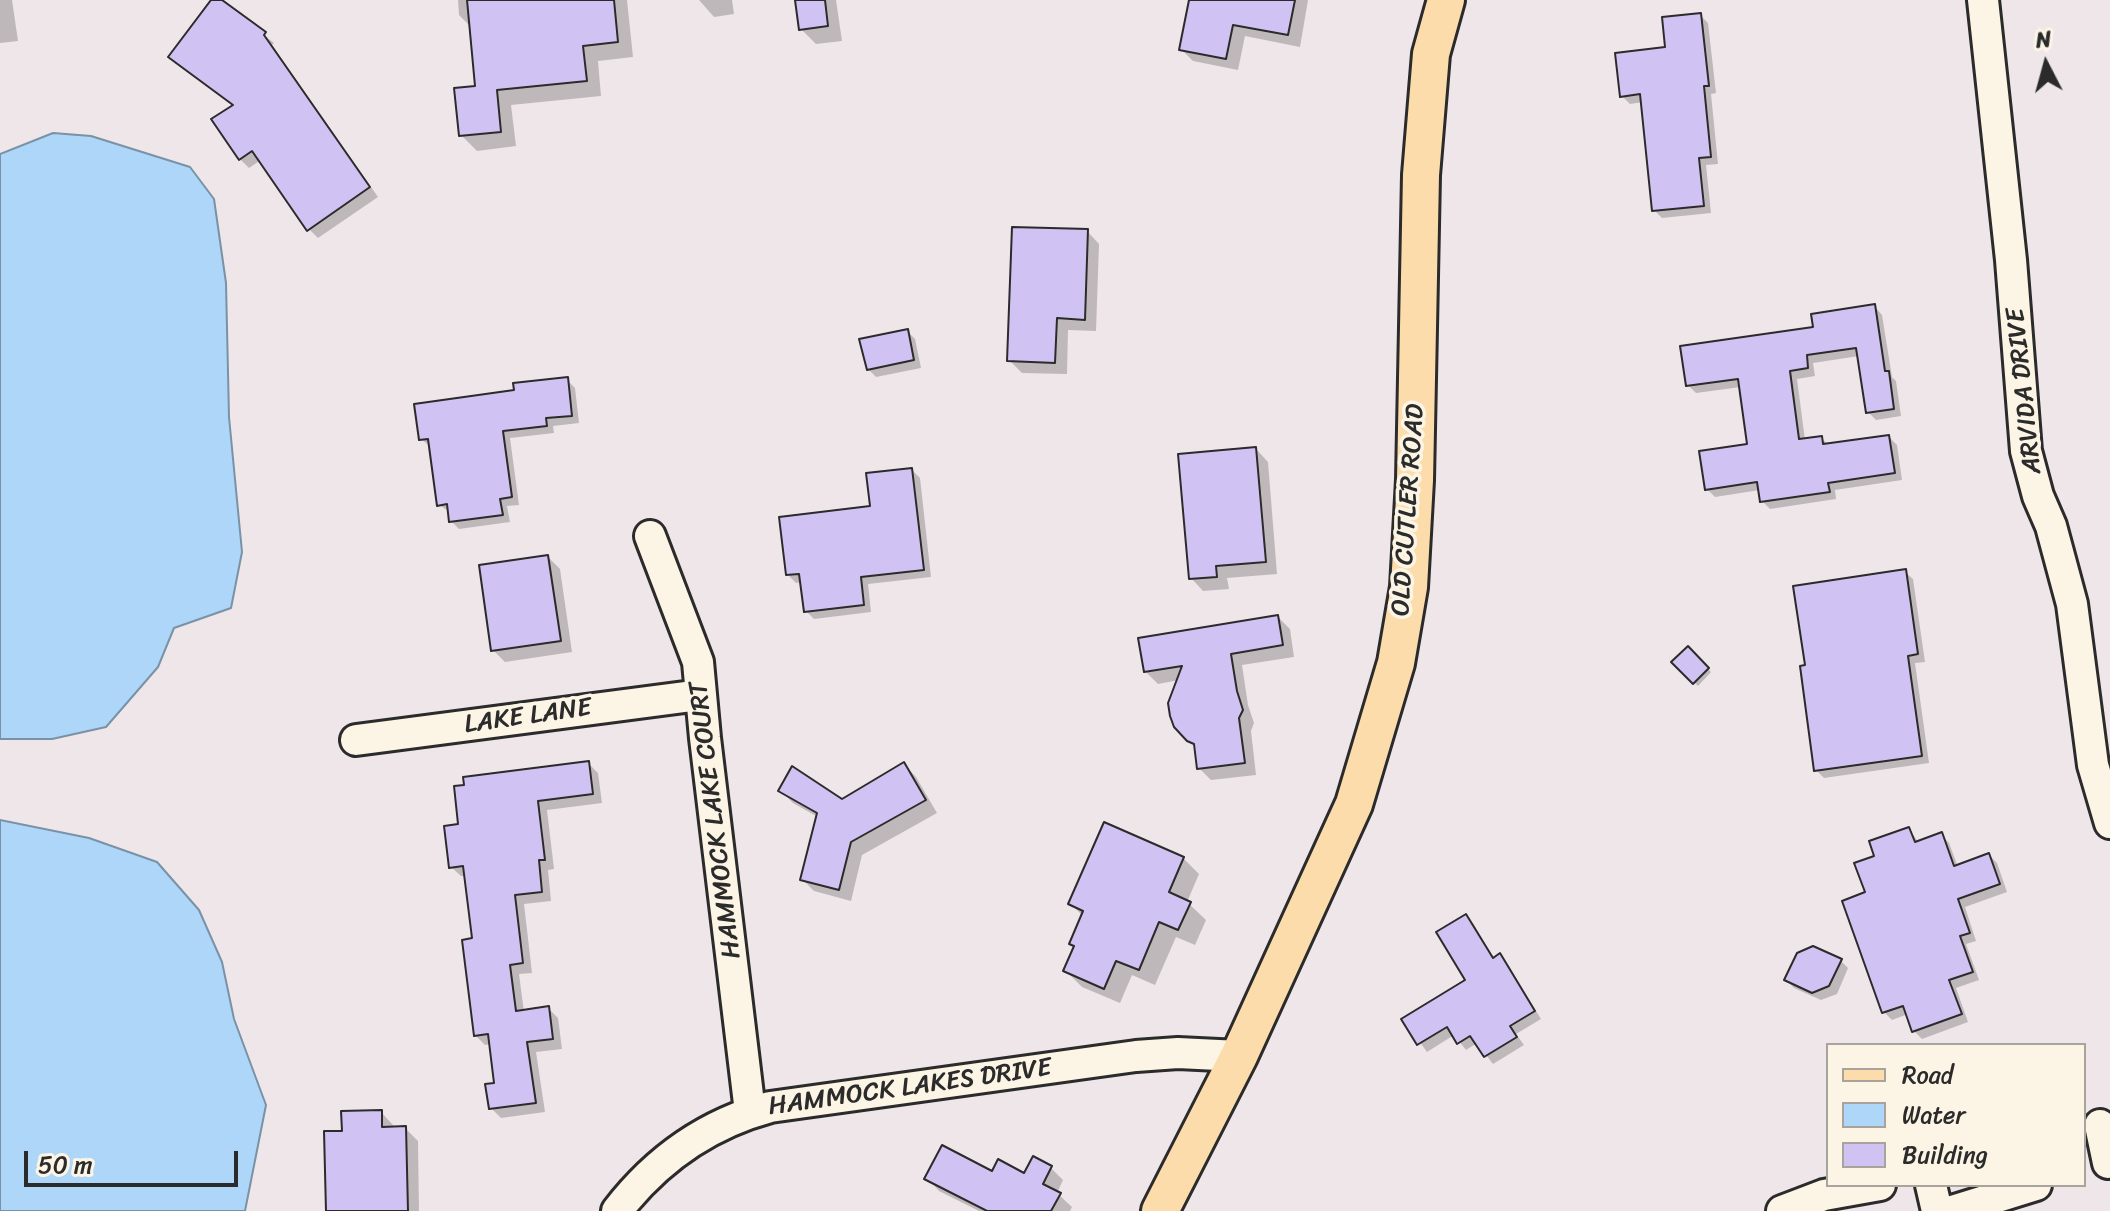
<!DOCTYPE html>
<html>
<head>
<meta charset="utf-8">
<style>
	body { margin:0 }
	#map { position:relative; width:2110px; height:1211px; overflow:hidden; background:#efe6ea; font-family:Sriracha,sans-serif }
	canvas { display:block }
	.legend { position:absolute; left:1826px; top:1043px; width:260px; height:144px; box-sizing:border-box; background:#fcf5e5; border:2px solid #a8a49b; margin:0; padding:10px 14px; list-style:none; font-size:24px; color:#2b2b2b }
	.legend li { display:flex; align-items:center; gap:16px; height:40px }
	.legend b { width:40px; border:2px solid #a8a49b }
	.north { position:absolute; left:2006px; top:24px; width:80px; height:80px; -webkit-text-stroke:6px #fcf5e5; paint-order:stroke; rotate:354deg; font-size:22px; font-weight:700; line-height:32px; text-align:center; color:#2b2b2b }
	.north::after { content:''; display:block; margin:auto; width:28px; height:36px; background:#2b2b2b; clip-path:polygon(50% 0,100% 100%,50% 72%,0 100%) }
	.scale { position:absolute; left:24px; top:1151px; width:214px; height:36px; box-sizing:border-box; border:4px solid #2b2b2b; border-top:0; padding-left:10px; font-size:24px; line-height:28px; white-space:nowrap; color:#2b2b2b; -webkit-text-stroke:6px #fcf5e5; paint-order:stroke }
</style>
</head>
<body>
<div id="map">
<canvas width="2110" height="1211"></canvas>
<ul class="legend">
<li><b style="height:10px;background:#fddcac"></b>Road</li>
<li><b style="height:22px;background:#add6f8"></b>Water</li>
<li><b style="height:22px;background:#d1c2f4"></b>Building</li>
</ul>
<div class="north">N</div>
<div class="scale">50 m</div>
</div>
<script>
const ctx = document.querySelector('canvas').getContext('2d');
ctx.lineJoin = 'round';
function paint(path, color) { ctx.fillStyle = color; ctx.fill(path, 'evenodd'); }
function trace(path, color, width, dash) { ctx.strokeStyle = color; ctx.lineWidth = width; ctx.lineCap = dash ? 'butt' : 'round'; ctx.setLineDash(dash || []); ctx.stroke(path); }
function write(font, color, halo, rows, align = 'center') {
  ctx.font = font + ' Sriracha,sans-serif'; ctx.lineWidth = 7; ctx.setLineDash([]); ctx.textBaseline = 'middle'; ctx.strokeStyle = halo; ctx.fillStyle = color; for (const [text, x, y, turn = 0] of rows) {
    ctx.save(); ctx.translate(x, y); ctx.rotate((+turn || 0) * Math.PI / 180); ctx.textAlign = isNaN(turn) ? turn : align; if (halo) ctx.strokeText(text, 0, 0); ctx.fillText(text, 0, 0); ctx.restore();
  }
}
const water = new Path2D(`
	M53 133 91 136 190 167 214 199 226 283 229 417 242 552 231 608 174 628 158 667 106 727 52 739H0V154Z
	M0 820 89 838 157 862 199 910 222 962 234 1019 266 1105 245 1211H0Z`);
paint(water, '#add6f8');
trace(water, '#7992a6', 2);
paint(new Path2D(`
	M0 0H12L18 41 0 43Z
	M213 0H219L274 43 272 45 378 197 318 238 309 229 261 160 249 168 240 159 234 106 171 57Z
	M458 0H627L633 57 598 61 601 96 511 105 516 146 477 151 461 135 477 88 471 27 459 15Z
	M699 0H732L734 14 714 17Z
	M797 0H836L842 41 816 44 801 29Z
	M1191 0H1308L1300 47 1245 36 1238 70 1193 61 1181 49Z
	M1700 15 1708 23 1716 93 1711 94 1718 164 1706 165 1711 213 1662 218 1654 210 1643 102 1630 104 1622 96Z
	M1087 231 1099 244 1096 331 1068 330 1067 374 1022 373 1009 360Z
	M1875 307 1882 315 1892 377 1896 381 1901 416 1876 420 1868 412 1859 356 1813 363 1815 376 1797 379 1805 440 1821 438 1829 445 1889 437 1897 445 1902 480 1835 490 1836 499 1770 509 1762 501 1760 490 1715 497 1707 489 1750 446 1741 387 1696 393 1688 385 1815 329Z
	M907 331 915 339 921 368 876 377 868 369Z
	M567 380 575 388 579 423 553 426 554 433 510 438 519 505 507 506 510 522 459 529 451 521 450 512 439 505 431 447 421 439 516 392Z
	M1256 449 1268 462 1277 574 1227 578 1229 589 1203 591 1191 578Z
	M912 470 920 478 931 577 868 584 871 612 814 619 806 611 802 582 796 583 788 575 872 508Z
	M548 557 560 569 572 652 505 662 493 650Z
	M1905 572 1913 579 1925 662 1915 663 1929 763 1824 778 1816 770Z
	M1278 617 1290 629 1294 657 1242 665 1248 705 1254 723 1251 731 1256 775 1211 780 1199 768 1197 749 1188 740 1179 680 1158 684 1145 671Z
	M1688 648 1711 672 1698 686 1674 662Z
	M588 763 598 773 602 803 547 810 554 869 548 870 551 901 524 904 532 973 519 974 524 1012 548 1008 558 1018 562 1049 536 1052 545 1112 501 1118 491 1108 496 1085 491 1044 485 1045 475 1035 474 940 466 876H461L451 867 461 826Z
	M904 764 916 777 937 813 862 855 851 901 814 891 802 879 818 817 793 803 781 791 842 801Z
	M1909 829 1919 843 1941 835 1949 843 1958 867 1989 855 1997 863 2007 892 1965 907 1976 941 1966 944 1979 980 1956 988 1968 1022 1922 1039 1914 1031 1908 1014 1892 1020 1884 1012 1868 894 1876 857Z
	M1183 858 1199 874 1187 902 1206 920 1195 945 1176 937 1155 985 1132 975 1120 1003 1082 987 1066 971 1076 948 1071 944 1083 916 1071 904Z
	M1466 917 1474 925 1494 959 1500 956 1507 964 1541 1019 1516 1034 1524 1045 1493 1064 1477 1043 1466 1050 1454 1035 1427 1052 1404 1020 1468 981Z
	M1840 960 1848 968 1837 994 1821 1000 1794 988 1786 980Z
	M381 1112 393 1125 394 1129 405 1128 418 1141 419 1211H328L344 1133Z
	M1034 1159 1051 1168 1063 1180 1057 1193 1072 1207 1070 1211H979L939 1191 927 1178 993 1173 1025 1176Z`), '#0003');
const building = new Path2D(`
	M211 0H222L266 32 264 35 370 187 307 231 252 151 239 160 211 119 233 105 168 57Z
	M467 0H614L618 42 583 46 587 81 497 90 501 132 459 136 454 88 475 86Z
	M795 0H825L828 26 799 30Z
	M1189 0H1295L1288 35 1233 25 1226 59 1179 50Z
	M1701 13 1709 86H1704L1711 157 1699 158 1704 206 1652 211 1640 94 1620 97 1615 53 1665 47 1662 17Z
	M1012 227 1088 229 1085 320 1057 318 1055 363 1007 361Z
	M1875 304 1885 371H1889L1894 409 1866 413 1856 348 1807 355 1808 368 1790 371 1799 439 1822 436 1823 444 1889 435 1895 473 1828 483 1830 492 1760 502 1757 482 1705 490 1699 451 1747 444 1738 379 1686 386 1680 346 1813 327 1811 314Z
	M908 329 914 360 867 370 859 339Z
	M568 377 572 416 546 418 547 426 503 431 512 497 500 499 503 515 449 522 447 504 437 506 428 439 419 440 414 404 514 390 513 383Z
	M1256 447 1266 562 1216 566 1217 577 1189 579 1178 454Z
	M912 468 924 570 861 577 864 605 804 612 799 574 786 575 779 517 870 506 866 473Z
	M548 555 561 641 491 651 479 565Z
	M1906 569 1918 654 1908 656 1922 756 1814 771 1800 666 1805 665 1793 586Z
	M1278 615 1283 645 1231 654 1237 691 1243 710 1239 718 1245 763 1197 769 1194 744 1187 741 1174 727 1170 716 1168 703 1182 666 1144 672 1138 638Z
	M1688 646 1709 668 1693 684 1671 662Z
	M589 761 593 794 538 801 545 860H539L542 892 515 895 523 963 510 965 516 1011 549 1006 553 1039 527 1042 536 1103 489 1109 485 1084 494 1083 488 1034 474 1036 462 940 472 938 463 866 449 868 444 826 458 824 454 786 464 785 463 777Z
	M904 762 926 800 851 842 839 890 800 880 817 813 778 791 792 766 842 799Z
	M1104 822 1184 857 1169 892 1191 902 1178 930 1159 922 1139 970 1116 961 1104 989 1063 971 1074 946 1069 944 1083 911 1068 904Z
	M1909 827 1915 842 1942 832 1954 866 1989 853 2000 884 1958 899 1970 933 1960 936 1973 972 1949 980 1962 1014 1912 1032 1903 1006 1882 1013 1842 901 1865 892 1854 863 1874 856 1869 841Z
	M1466 914 1493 958 1500 953 1535 1011 1510 1026 1517 1037 1484 1057 1470 1036 1457 1044 1447 1027 1417 1045 1401 1019 1465 980 1436 932Z
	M1813 946 1842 959 1829 986 1812 993 1784 980 1797 953Z
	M382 1110V1127L406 1126 408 1211H326L324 1131H342L341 1111Z
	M942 1145 992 1171 998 1159 1024 1173 1033 1156 1052 1166 1043 1184 1061 1193 1051 1211H987L924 1179Z`);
paint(building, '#d1c2f4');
trace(building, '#2b2b2b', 2);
const minor = new Path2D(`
	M1983 0 2011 260 2026 451 2038 496 2051 526 2072 604 2093 765 2110 823
	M650 536 698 662 705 738 750 1112
	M356 740 700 695
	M2100 1125 2108 1163
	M1931 1185 1937 1211
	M617 1211C657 1159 707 1124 770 1107L1136 1056 1178 1053 1239 1056
	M1782 1211 1824 1195 1880 1185
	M1952 1211 2036 1185`);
const major = new Path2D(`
	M1160 1211 1239 1056 1354 804 1396 663 1409 587 1415 480 1421 175 1431 54 1446 0`);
trace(minor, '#2b2b2b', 36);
trace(major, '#2b2b2b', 42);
trace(minor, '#fcf5e5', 30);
trace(major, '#fddcac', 36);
write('26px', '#2b2b2b', '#fcf5e5', [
	["ARVIDA DRIVE",2025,391,-96],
	["OLD CUTLER ROAD",1409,510,-86],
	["LAKE LANE",528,717,-8],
	["HAMMOCK LAKE COURT",716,820,-97],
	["HAMMOCK LAKES DRIVE",910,1088,-8]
]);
</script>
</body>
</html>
